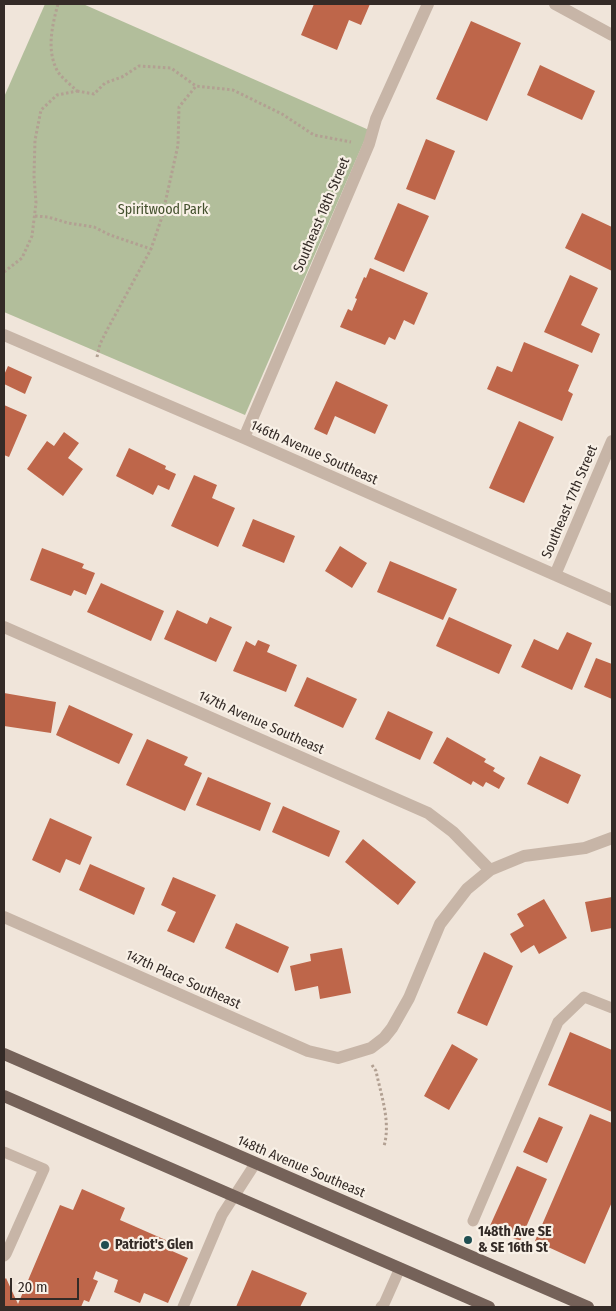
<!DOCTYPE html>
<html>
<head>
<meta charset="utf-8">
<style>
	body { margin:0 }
	#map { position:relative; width:616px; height:1311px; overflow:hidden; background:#f0e5da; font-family:"Fira Sans Condensed",sans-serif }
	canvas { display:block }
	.frame { position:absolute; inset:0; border:5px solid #342b27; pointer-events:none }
	.scale { position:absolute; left:10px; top:1278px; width:69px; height:22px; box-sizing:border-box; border:2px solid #342b27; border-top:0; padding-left:6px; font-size:15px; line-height:18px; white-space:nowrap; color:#342b27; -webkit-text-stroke:4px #f8f0e6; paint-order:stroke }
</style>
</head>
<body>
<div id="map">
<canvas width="616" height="1311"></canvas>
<div class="frame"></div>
<div class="scale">20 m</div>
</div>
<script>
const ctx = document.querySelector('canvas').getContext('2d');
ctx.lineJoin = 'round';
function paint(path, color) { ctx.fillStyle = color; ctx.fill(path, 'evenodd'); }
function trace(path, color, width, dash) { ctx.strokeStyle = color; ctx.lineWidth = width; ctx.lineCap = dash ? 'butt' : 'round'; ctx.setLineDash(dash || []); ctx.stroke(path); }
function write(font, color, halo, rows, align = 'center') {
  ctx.font = font + ' "Fira Sans Condensed",sans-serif'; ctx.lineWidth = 4.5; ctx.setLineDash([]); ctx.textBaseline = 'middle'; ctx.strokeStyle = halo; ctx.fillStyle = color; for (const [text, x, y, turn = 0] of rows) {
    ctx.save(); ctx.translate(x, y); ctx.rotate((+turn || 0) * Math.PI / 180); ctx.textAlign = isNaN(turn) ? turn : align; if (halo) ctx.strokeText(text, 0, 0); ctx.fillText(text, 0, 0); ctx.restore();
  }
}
paint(new Path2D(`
	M45 4H83L369 130 245 415 4 312V97Z`), '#b2be9b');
paint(new Path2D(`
	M314 4H370L361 25 349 20 337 50 301 35Z
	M471 21 521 43 487 121 436 99Z
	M540 65 595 91 582 120 527 95Z
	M426 139 455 151 435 200 406 189Z
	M398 203 429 216 404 272 374 259Z
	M582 213 612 227V271L565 248Z
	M370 268 428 293 414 325 404 320 395 340 389 337 385 345 340 327 348 309 352 311 357 299 355 298 364 277 366 278Z
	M570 275 598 288 581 325 600 334 592 353 544 332Z
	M524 342 579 365 568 391 573 394 562 421 487 389 497 366 512 372Z
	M8 366 32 377 25 394 4 384V375Z
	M336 381 388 405 375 434 335 416 327 435 314 429Z
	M4 405 27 415 9 457 4 455Z
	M519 421 554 437 524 503 489 488Z
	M64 432 79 443 68 458 83 469 63 496 27 469 47 441 54 446Z
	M129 448 166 466 165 469 176 474 169 490 158 485 153 495 116 476Z
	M194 475 217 485 212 498 235 508 218 547 171 526Z
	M253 519 295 536 284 563 242 546Z
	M340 546 367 563 352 588 325 571Z
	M42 548 84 564 82 568 95 573 86 595 74 590 71 596 30 580Z
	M390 561 457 589 443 620 377 592Z
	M101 583 164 611 151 641 87 612Z
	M177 610 207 624 210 617 232 627 216 662 164 639Z
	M449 617 512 645 499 674 436 646Z
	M567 632 592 643 572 690 521 667 534 639 558 650Z
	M258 640 270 645 267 652 297 665 286 692 233 671 246 641 255 646Z
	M596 658 612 664V699L584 687Z
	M307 677 357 699 343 728 294 706Z
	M4 693 56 702 51 733 4 726Z
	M69 705 133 734 119 764 56 735Z
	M388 711 433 732 420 760 375 739Z
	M447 737 486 759 484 762 495 768 493 771 505 778 499 789 486 782 483 787 473 781 471 785 433 763Z
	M147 739 188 757 184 765 202 773 185 811 126 785Z
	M540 756 581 775 568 804 527 784Z
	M208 777 271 803 260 831 196 805Z
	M283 806 340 831 329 857 272 832Z
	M50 818 92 837 80 865 66 859 60 873 32 860Z
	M363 839 416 882 398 905 345 862Z
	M90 864 145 888 134 915 79 890Z
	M173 877 216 895 194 943 167 931 176 912 161 905Z
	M612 897V928L591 932 585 902Z
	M544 899 567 938 539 954 534 945 521 953 510 934 524 926 517 914Z
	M236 923 289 947 278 973 225 948Z
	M342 948 351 993 320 999 318 986 295 991 290 966 311 961 310 954Z
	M484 952 513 966 487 1026 457 1013Z
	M570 1032 612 1050V1112L548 1085Z
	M452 1044 478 1059 449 1110 424 1096Z
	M590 1114 612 1123V1202L585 1264 535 1241Z
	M539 1117 563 1127 547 1163 523 1152Z
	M517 1166 547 1179 520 1241 489 1228Z
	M82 1189 125 1208 120 1220 168 1241 165 1248 188 1258 168 1303 144 1293 140 1303 114 1292 118 1280 96 1271 93 1279 98 1281 89 1302 84 1300 81 1307H4V1280L6 1278 18 1304 60 1205 73 1210Z
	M252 1270 307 1293 300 1307H236Z`), '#be664a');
trace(new Path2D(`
	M77 91 94 94 105 83 122 77 139 66 171 68 196 86
	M35 216 48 217 68 223 94 227 110 235 151 249
	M4 272 22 258 32 236 36 203 34 176 35 140 41 110 57 95 77 91C71 85 63 79 58 72 46 51 52 26 58 4
	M97 357 100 344 107 330 151 249 162 217 178 145 179 107 196 86 233 90 282 114 314 135 351 142
	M372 1065 376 1071C381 1095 391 1122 384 1146`), '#b2a092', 3, [2.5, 2.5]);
trace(new Path2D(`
	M4 1152 44 1169 6 1254 4 1256
	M473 1221 558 1022 584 997 612 1008
	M183 1307 222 1215 255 1164
	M381 1307 384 1304 400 1268`), '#c7b5a7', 11);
trace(new Path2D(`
	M555 4 612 35
	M4 335 244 438 612 600
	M244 438 369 144 376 119 428 4
	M555 575 612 441
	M4 627 428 813 453 832 490 870
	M4 917 308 1051 338 1058 371 1048 384 1038 392 1028 409 998 440 924 467 889 490 870 524 856 585 848 612 838`), '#c7b5a7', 12);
trace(new Path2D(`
	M4 1054 588 1307
	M4 1096 489 1307`), '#756259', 12);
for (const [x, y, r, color] of [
	[468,1240,5,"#204f52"],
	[105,1245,5,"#204f52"]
]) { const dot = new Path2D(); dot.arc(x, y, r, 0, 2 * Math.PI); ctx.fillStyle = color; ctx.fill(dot); trace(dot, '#f8f0e6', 2); }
write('14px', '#43502d', '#f8f0e6', [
	["Spiritwood Park",163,210]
]);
write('14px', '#342b27', '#f8f0e6', [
	["Southeast 18th Street",322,215,-67],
	["146th Avenue Southeast",314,453,24],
	["Southeast 17th Street",570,502,-67],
	["147th Avenue Southeast",261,723,24],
	["147th Place Southeast",183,980,24],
	["148th Avenue Southeast",301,1167,23]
]);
write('bold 14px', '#342b27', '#f8f0e6', [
	["148th Ave SE",478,1232],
	["& SE 16th St",478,1248],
	["Patriot's Glen",115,1245]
], 'left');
</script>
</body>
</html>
